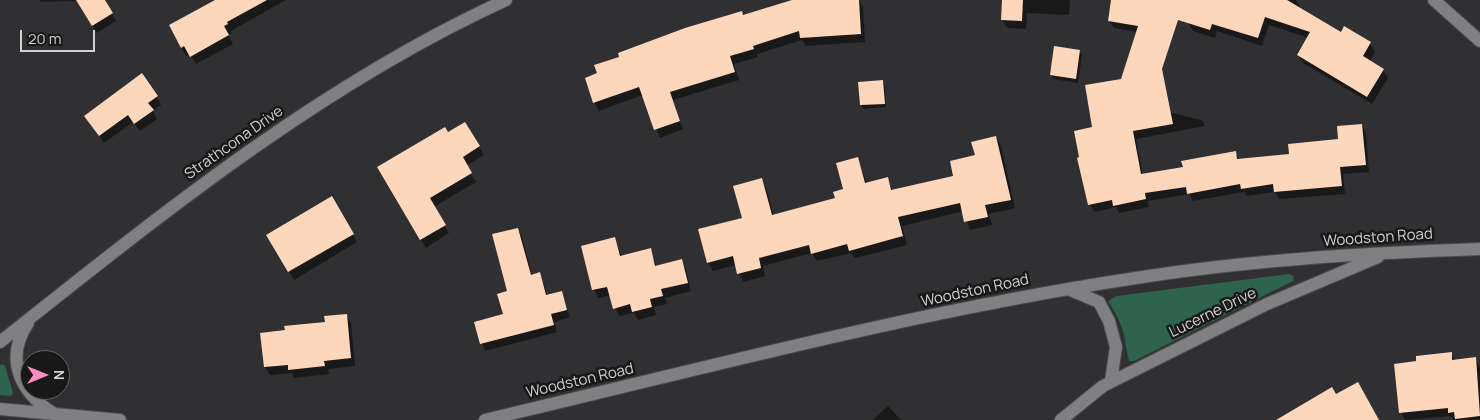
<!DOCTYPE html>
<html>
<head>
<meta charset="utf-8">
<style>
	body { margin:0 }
	#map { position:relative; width:1480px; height:420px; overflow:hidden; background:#302f32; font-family:Manrope,sans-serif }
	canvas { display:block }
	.north { position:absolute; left:20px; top:350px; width:50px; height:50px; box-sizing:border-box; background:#181819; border:1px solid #626263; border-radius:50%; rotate:90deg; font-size:14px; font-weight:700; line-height:20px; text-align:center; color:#d1d1d3 }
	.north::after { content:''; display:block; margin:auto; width:18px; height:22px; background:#fd8ec0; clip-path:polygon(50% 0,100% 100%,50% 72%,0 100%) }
	.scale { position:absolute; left:20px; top:30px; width:75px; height:22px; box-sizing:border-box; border:2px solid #d1d1d3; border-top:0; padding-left:6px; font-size:15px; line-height:18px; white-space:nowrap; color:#d1d1d3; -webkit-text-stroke:4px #181819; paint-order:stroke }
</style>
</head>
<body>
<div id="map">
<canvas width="1480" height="420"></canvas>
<div class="north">N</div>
<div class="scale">20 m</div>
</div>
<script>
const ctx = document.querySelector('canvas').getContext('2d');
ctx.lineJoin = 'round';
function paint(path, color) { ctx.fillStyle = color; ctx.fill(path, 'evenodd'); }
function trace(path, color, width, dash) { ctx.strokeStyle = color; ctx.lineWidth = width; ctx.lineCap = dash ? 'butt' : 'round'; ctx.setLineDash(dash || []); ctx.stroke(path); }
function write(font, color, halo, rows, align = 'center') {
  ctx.font = font + ' Manrope,sans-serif'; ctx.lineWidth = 5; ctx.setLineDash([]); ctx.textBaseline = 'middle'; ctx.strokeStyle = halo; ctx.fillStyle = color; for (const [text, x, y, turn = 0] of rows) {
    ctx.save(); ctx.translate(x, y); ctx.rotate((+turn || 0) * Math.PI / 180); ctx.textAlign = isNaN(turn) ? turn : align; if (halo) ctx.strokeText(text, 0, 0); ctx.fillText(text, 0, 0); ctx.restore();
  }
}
paint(new Path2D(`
	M1289 274 1294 276 1293 281 1134 361H1129C1123 333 1125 327 1108 301L1117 296Z
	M2 364 5 366 13 393 11 396 0 395V365Z`), '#2e644e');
paint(new Path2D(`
	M40 0H104L116 21 97 33 77 1 41 2Z
	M218 0H286L231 31 232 33 228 35 233 44 196 64 190 54 186 56 170 26Z
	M796 0H859L863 7 865 42 806 46 802 40 757 54 758 57 734 64 739 80 673 100 683 129 660 138 643 95 599 111 594 102 742 12 744 16Z
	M1003 0H1070L1069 15 1027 13 1026 29 1007 28 1002 20Z
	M1112 0H1164L1148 107 1202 120 1205 126 1136 139 1143 175 1184 169 1235 153 1239 160 1290 156 1339 141 1362 125 1366 133 1369 172 1343 174 1345 194 1279 199 1275 192 1246 196 1244 192 1193 201 1189 194 1148 201 1149 207 1119 213 1116 207 1094 212 1090 204 1093 128 1122 80 1137 32 1114 28 1109 21Z
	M1195 0H1296L1300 6 1298 8 1341 34 1370 43 1375 52 1369 62 1383 70 1388 78 1372 104 1303 63 1298 55 1309 38 1269 25 1262 46 1217 31 1215 38 1193 31 1188 22Z
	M1055 48 1079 51 1082 55 1078 83 1053 79 1051 75Z
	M883 82 885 86 886 107 864 109 861 105Z
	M157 97 161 105 153 111 157 119 140 131 133 122 104 143 91 124Z
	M465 123 484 155 466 166 476 182 434 207 449 233 426 248 379 167Z
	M996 137 1001 146 1015 208 989 214 992 225 970 230 963 211 902 226 907 245 855 258 851 253 817 261 812 253 763 266 765 276 743 282 736 265 713 271 708 262 743 219 762 179 766 188 774 216 837 199 845 190 858 159 867 184 887 179 893 191 955 177Z
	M331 198 357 242 294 280 267 235Z
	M518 229 522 236 532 276 540 274 548 296 561 292 570 317 554 322 557 332 485 351 476 323 504 315Z
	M614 238 622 257 650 250 657 267 681 261 686 269 691 291 665 298 667 304 654 307 656 315 638 320 634 313 619 316 611 295 598 298 594 290 582 246Z
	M346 315 351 323 355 366 328 369 329 374 294 378 292 373 270 375 265 367 286 331 327 323Z
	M1451 353 1455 361 1475 359 1480 367V420H1454L1451 416 1405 420 1401 412 1418 362Z
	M888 406 901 420H873Z`), '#0007');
paint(new Path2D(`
	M76 0H105L113 13 92 26Z
	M215 0H267L227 22 228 24 224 26 229 35 190 57 184 46 181 48 169 25Z
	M792 0H859L861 34 800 38 799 31 753 46 754 49 730 56 735 72 670 92 680 121 654 130 639 87 593 103 585 78 597 73 594 65 619 57 618 53 685 28 742 11 743 15Z
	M1002 0H1023L1022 21 1001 20Z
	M1111 0H1287L1341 32 1344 26 1371 42 1363 56 1384 69 1367 97 1297 55 1310 32 1265 17 1258 38 1212 24 1210 30 1178 20 1162 69 1173 124 1133 131 1141 174 1183 167 1181 161 1236 151 1237 159 1289 154 1288 144 1338 139 1337 126 1362 124 1366 165 1340 167 1342 186 1274 192 1273 184 1241 189 1240 184 1187 194 1186 187 1145 193 1146 199 1113 206 1112 200 1088 205 1077 158 1079 157 1074 131 1092 127 1085 85 1121 79 1138 26 1108 21Z
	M1054 46 1080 50 1076 79 1050 75Z
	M142 73 158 96 148 103 154 110 134 124 128 115 99 136 84 116Z
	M883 80 885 104 860 105 858 82Z
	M465 122 480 146 463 157 472 173 430 198 446 225 420 240 377 167 445 127 448 132Z
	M996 136 1011 200 985 205 988 217 964 222 960 203 898 217 903 236 849 251 847 244 811 254 809 245 759 258 761 268 737 274 733 256 707 263 698 229 742 218 733 186 762 178 772 215 835 198 833 192 843 189 836 163 858 157 865 183 888 177 891 190 953 176 950 161 975 155 971 142Z
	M332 196 354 234 288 272 266 235Z
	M518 228 531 275 540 272 546 295 562 291 567 310 551 314 554 325 480 344 474 322 503 314 497 294 507 291 492 234Z
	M615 237 620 256 651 248 655 266 682 259 688 283 661 289 663 296 650 299 652 307 632 312 630 304 613 309 607 287 592 290 581 246Z
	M347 314 351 358 324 361 325 366 288 370V365L264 367 260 333 285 330 284 326 325 322 324 316Z
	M1452 352V360L1476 357 1480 416 1455 419 1454 412 1448 413V408L1399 413 1394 364 1416 361V356Z
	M1358 382 1379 420H1276L1332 387 1336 394Z`), '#fdd7bb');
const street = new Path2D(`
	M1434 0 1480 41
	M1068 289 1099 302 1109 321 1116 347 1111 381
	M28 323C4 359 20 392 53 413
	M0 342C159 216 320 85 506 0
	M0 409 120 420
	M485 420C701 369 917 311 1136 278 1250 260 1365 253 1480 249
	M1061 420 1103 386 1267 304 1378 257`);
trace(street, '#4c4b4e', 14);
trace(street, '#808083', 12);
write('15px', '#d1d1d3', '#181819', [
	["Strathcona Drive",234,143,-35],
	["Woodston Road",1378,238,-4],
	["Woodston Road",975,291,-12],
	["Lucerne Drive",1213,313,-26],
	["Woodston Road",580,381,-13]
]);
</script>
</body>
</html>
